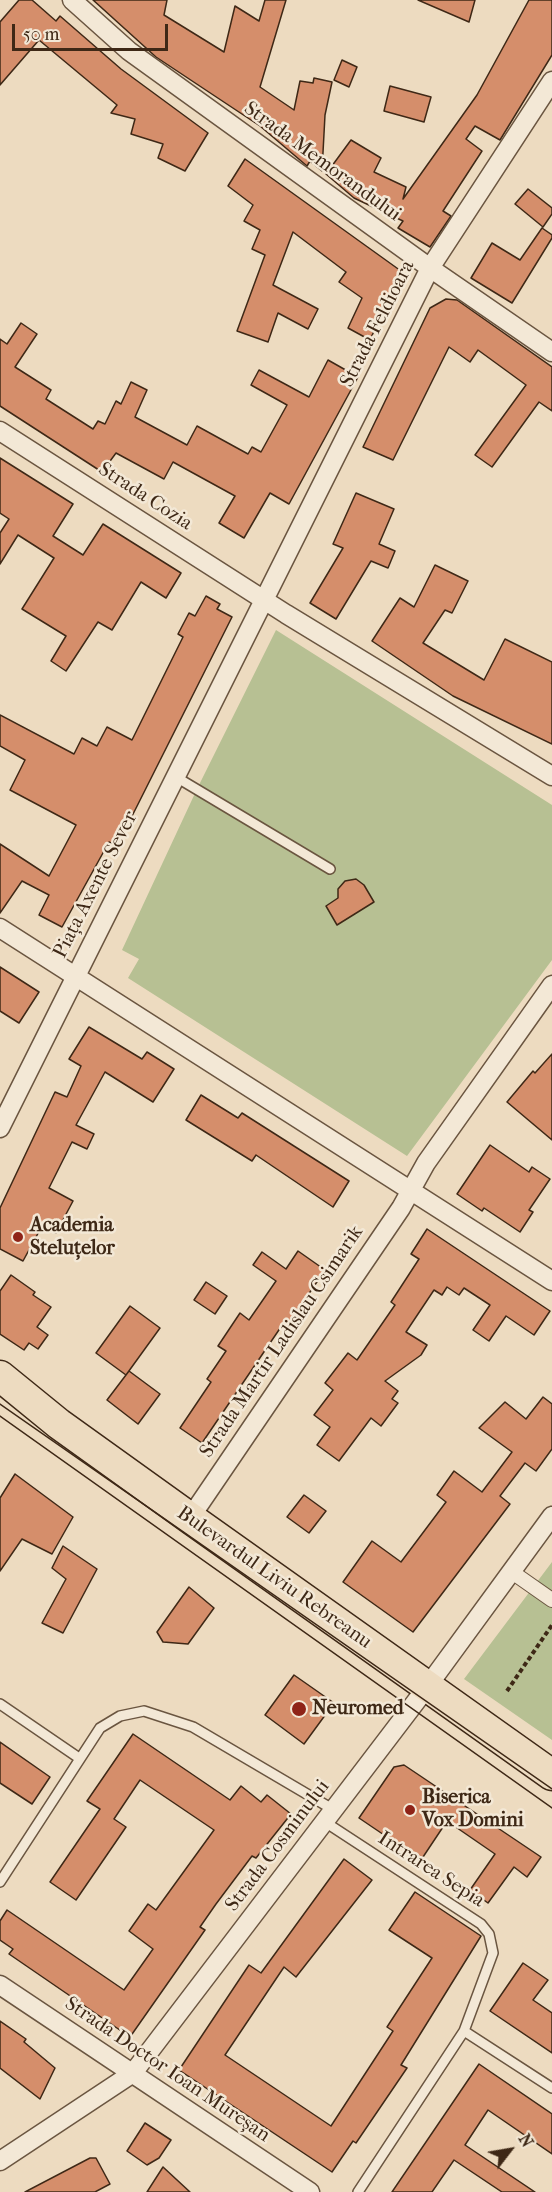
<!DOCTYPE html>
<html>
<head>
<meta charset="utf-8">
<style>
	body { margin:0 }
	#map { position:relative; width:552px; height:2192px; overflow:hidden; background:#eddbc0; font-family:"IM FELL French Canon",serif }
	canvas { display:block }
	.north { position:absolute; left:480px; top:2120px; width:60px; height:60px; -webkit-text-stroke:4px #f3e8d6; paint-order:stroke; rotate:59deg; font-size:16px; font-weight:700; line-height:24px; text-align:center; color:#3e2816 }
	.north::after { content:''; display:block; margin:auto; width:21px; height:27px; background:#3e2816; clip-path:polygon(50% 0,100% 100%,50% 72%,0 100%) }
	.scale { position:absolute; left:12px; top:24px; width:156px; height:27px; box-sizing:border-box; border:3px solid #3e2816; border-top:0; padding-left:8px; font-size:18px; line-height:21px; white-space:nowrap; color:#3e2816; -webkit-text-stroke:4px #f3e8d6; paint-order:stroke }
</style>
</head>
<body>
<div id="map">
<canvas width="552" height="2192"></canvas>
<div class="north">N</div>
<div class="scale">50 m</div>
</div>
<script>
const ctx = document.querySelector('canvas').getContext('2d');
ctx.lineJoin = 'round';
function paint(path, color) { ctx.fillStyle = color; ctx.fill(path, 'evenodd'); }
function trace(path, color, width, dash) { ctx.strokeStyle = color; ctx.lineWidth = width; ctx.lineCap = dash ? 'butt' : 'round'; ctx.setLineDash(dash || []); ctx.stroke(path); }
function write(font, color, halo, rows, align = 'center') {
  ctx.font = font + ' "IM FELL French Canon",serif'; ctx.lineWidth = 5; ctx.setLineDash([]); ctx.textBaseline = 'middle'; ctx.strokeStyle = halo; ctx.fillStyle = color; for (const [text, x, y, turn = 0] of rows) {
    ctx.save(); ctx.translate(x, y); ctx.rotate((+turn || 0) * Math.PI / 180); ctx.textAlign = isNaN(turn) ? turn : align; if (halo) ctx.strokeText(text, 0, 0); ctx.fillText(text, 0, 0); ctx.restore();
  }
}
paint(new Path2D(`
	M276 630 552 805V960L407 1156 128 978 139 959 122 950 197 789Z
	M552 1562V1740L464 1679Z`), '#b7c093');
const building = new Path2D(`
	M19 0H32L56 21 60 16 121 69 208 133 185 171 158 158 163 144 131 134 135 119 111 113 117 105 39 40 0 85V22Z
	M93 0H167L164 15 224 52 235 6 259 21 265 0H286L260 87 294 110 300 81 313 83 314 78 332 82 325 115 322 171 310 161 307 166 260 126 156 57Z
	M418 0H475L469 22Z
	M529 0H552V55L500 140 475 126 466 139 482 151 443 211 451 216 430 247 398 228 403 221 354 198 326 174 351 140 381 158 374 172 406 187 403 199 477 95Z
	M342 60 357 67 349 87 334 80Z
	M390 86 431 97 424 122 384 111Z
	M245 159 401 271 370 340 348 328 362 298 339 282 346 272 293 232 273 285 318 309 308 329 278 313 268 342 237 331 265 255 252 249 260 230 244 221 253 205 228 186Z
	M528 189 552 208V214L543 227 515 204Z
	M542 228 552 235V238L512 303 471 278 492 243 520 260Z
	M446 299 457 300 552 367V411L539 402 492 467 475 455 526 385 478 350 470 362 449 347 393 460 363 447 430 308Z
	M21 323 37 334 15 367 51 390 46 399 93 429 98 421 105 424 116 401 121 404 131 382 147 390 135 417 187 445 197 426 248 454 252 447 261 452 287 405 251 385 259 370 309 397 328 360 358 377 289 504 270 493 244 538 219 523 235 496 173 462 164 479 116 453 102 472 0 406V339L7 344Z
	M0 458 73 504 53 536 83 555 103 524 181 573 166 598 141 582 112 630 98 622 66 671 51 661 66 636 22 609 54 558 18 535 0 564V533L9 519 0 513Z
	M356 493 394 509 379 544 395 551 388 568 371 561 336 619 310 603 343 548 333 544Z
	M435 565 468 581 452 613 445 610 423 643 484 680 505 639 552 662V744L453 696 372 641 400 598 414 607Z
	M206 596 220 604 217 609 232 617 117 846 109 842 62 927 39 915 49 895 22 881 0 913V844L49 876 76 825 10 790 25 760 0 746V715L74 754 82 738 97 746 107 727 132 740 183 637 178 634 189 613 195 616Z
	M356 879 364 885 374 902 337 925 326 906 338 898V889L345 881Z
	M0 967 39 992 19 1023 0 1011Z
	M89 1027 142 1059 147 1052 174 1069 153 1102 105 1072 76 1125 94 1134 87 1149 72 1142 49 1188 73 1201 56 1233 42 1226 23 1261 0 1249V1208L55 1092 67 1097 81 1066 69 1059Z
	M552 1054V1140L507 1102 533 1071 535 1073Z
	M201 1095 238 1118 242 1113 349 1181 333 1207 256 1155 252 1161 186 1120Z
	M490 1145 529 1172 532 1167 550 1179 529 1210 533 1212 520 1232 484 1208 482 1211 457 1194Z
	M427 1229 550 1311 534 1335 506 1316 489 1341 473 1330 490 1305 464 1288 459 1295 447 1287 442 1295 434 1290 406 1332 427 1345 421 1355 385 1381 398 1391 392 1399 398 1403 381 1426 371 1418 339 1461 317 1445 330 1427 314 1415 333 1390 325 1383 348 1353 357 1360 395 1305 391 1302 419 1259 411 1254Z
	M298 1251 325 1270 289 1323 285 1321 202 1443 180 1428 211 1382 207 1379 226 1351 218 1346 240 1313 249 1320 276 1281 253 1265 262 1252 286 1269Z
	M11 1275 35 1292 33 1295 51 1307 37 1327 48 1335 38 1349 29 1343 24 1350 0 1334V1291Z
	M206 1282 227 1296 215 1314 194 1300Z
	M130 1306 160 1328 126 1375 96 1353Z
	M129 1371 160 1394 138 1424 107 1400Z
	M543 1397 552 1404V1449L536 1471 525 1463 500 1496 510 1504 413 1632 343 1582 372 1541 401 1562 446 1502 437 1495 454 1471 482 1492 512 1452 479 1428 505 1402 526 1419Z
	M15 1474 73 1517 52 1554 22 1539 0 1571V1498Z
	M304 1495 326 1511 309 1533 287 1517Z
	M63 1546 97 1569 63 1633 42 1623 66 1579 52 1568Z
	M189 1587 214 1608 188 1644 163 1642 157 1632Z
	M294 1675 334 1703 304 1744 265 1715Z
	M133 1734 230 1800 241 1786 261 1802 267 1795 291 1814 256 1858 252 1856 216 1904 200 1927 205 1930 130 2037 9 1954 13 1949 0 1940V1921L7 1910 124 1990 153 1949 129 1931 148 1904 156 1910 214 1830 140 1780 114 1819 126 1827 76 1900 50 1882 100 1809 87 1801Z
	M0 1742 50 1777 32 1804 0 1783Z
	M404 1765 541 1857 527 1877 514 1867 488 1903 470 1890 495 1854 447 1821 421 1860 359 1818 394 1767Z
	M344 1859 372 1880 296 1977 284 1967 225 2055 331 2126 393 2031 387 2027 432 1958 389 1930 415 1892 481 1936 401 2065 407 2068 356 2143 353 2141 332 2172 179 2070 249 1965 261 1973Z
	M523 1963 548 1980 533 2000 552 2013V2053L490 2011Z
	M0 2021 26 2039 24 2042 55 2068 40 2099 0 2068Z
	M479 2064 552 2114V2154L488 2110 465 2145 535 2192H502L454 2160 432 2192H392Z
	M145 2123 171 2140 159 2158 147 2165 127 2151Z
	M90 2158H96L110 2184 95 2192H25Z
	M163 2167 190 2192H147Z`);
paint(building, '#d58e6b');
trace(building, '#3e2816', 1.5);
const service = new Path2D(`
	M176 777 330 869
	M0 1704 79 1758
	M325 1822 481 1924 489 1934 493 1953 464 2031 358 2192
	M0 1882 100 1728 120 1716 144 1711 193 1727 334 1810
	M464 2031 552 2088`);
const pedestrian = new Path2D(`
	M512 1572 552 1600`);
const minor = new Path2D(`
	M72 0 129 51 430 268 552 352
	M0 431 286 614 552 776
	M0 928 552 1281
	M0 1128 430 268 552 81
	M190 1518 401 1208 426 1163 552 985
	M0 1985 310 2192
	M0 2161 133 2073 427 1687 552 1516`);
const primary = new Path2D(`
	M0 1376 59 1424 190 1518 552 1775`);
trace(service, '#6a5540', 12);
trace(pedestrian, '#6a5540', 16);
trace(minor, '#6a5540', 21);
trace(primary, '#3e2816', 33);
trace(new Path2D(`
	M507 1691 552 1625`), '#3e2816', 4, [4.5, 3]);
trace(service, '#f3e8d6', 9);
trace(pedestrian, '#f3e8d6', 14);
trace(minor, '#f3e8d6', 18);
trace(primary, '#eddbc0', 30);
trace(new Path2D(`
	M0 1404 552 1789
	M0 1416 552 1808`), '#3e2816', 1.5);
for (const [x, y, r, color] of [
	[18,1237,6,"#8f2418"],
	[299,1709,8,"#8f2418"],
	[410,1810,6,"#8f2418"]
]) { const dot = new Path2D(); dot.arc(x, y, r, 0, 2 * Math.PI); ctx.fillStyle = color; ctx.fill(dot); trace(dot, '#f3e8d6', 2); }
write('20px', '#3e2816', '#f3e8d6', [
	["Strada Memorandului",322,162,36],
	["Strada Feldioara",378,324,-63],
	["Strada Cozia",145,497,33],
	["Piața Axente Sever",96,885,-63],
	["Strada Martir Ladislau Csimarik",282,1342,-56],
	["Bulevardul Liviu Rebreanu",274,1578,35],
	["Strada Cosminului",278,1846,-53],
	["Intrarea Sepia",431,1870,33],
	["Strada Doctor Ioan Mureșan",167,2070,34]
]);
write('bold 20px', '#3e2816', '#f3e8d6', [
	["Academia",30,1226],
	["Steluțelor",30,1249],
	["Neuromed",312,1709],
	["Biserica",422,1798],
	["Vox Domini",422,1821]
], 'left');
</script>
</body>
</html>
